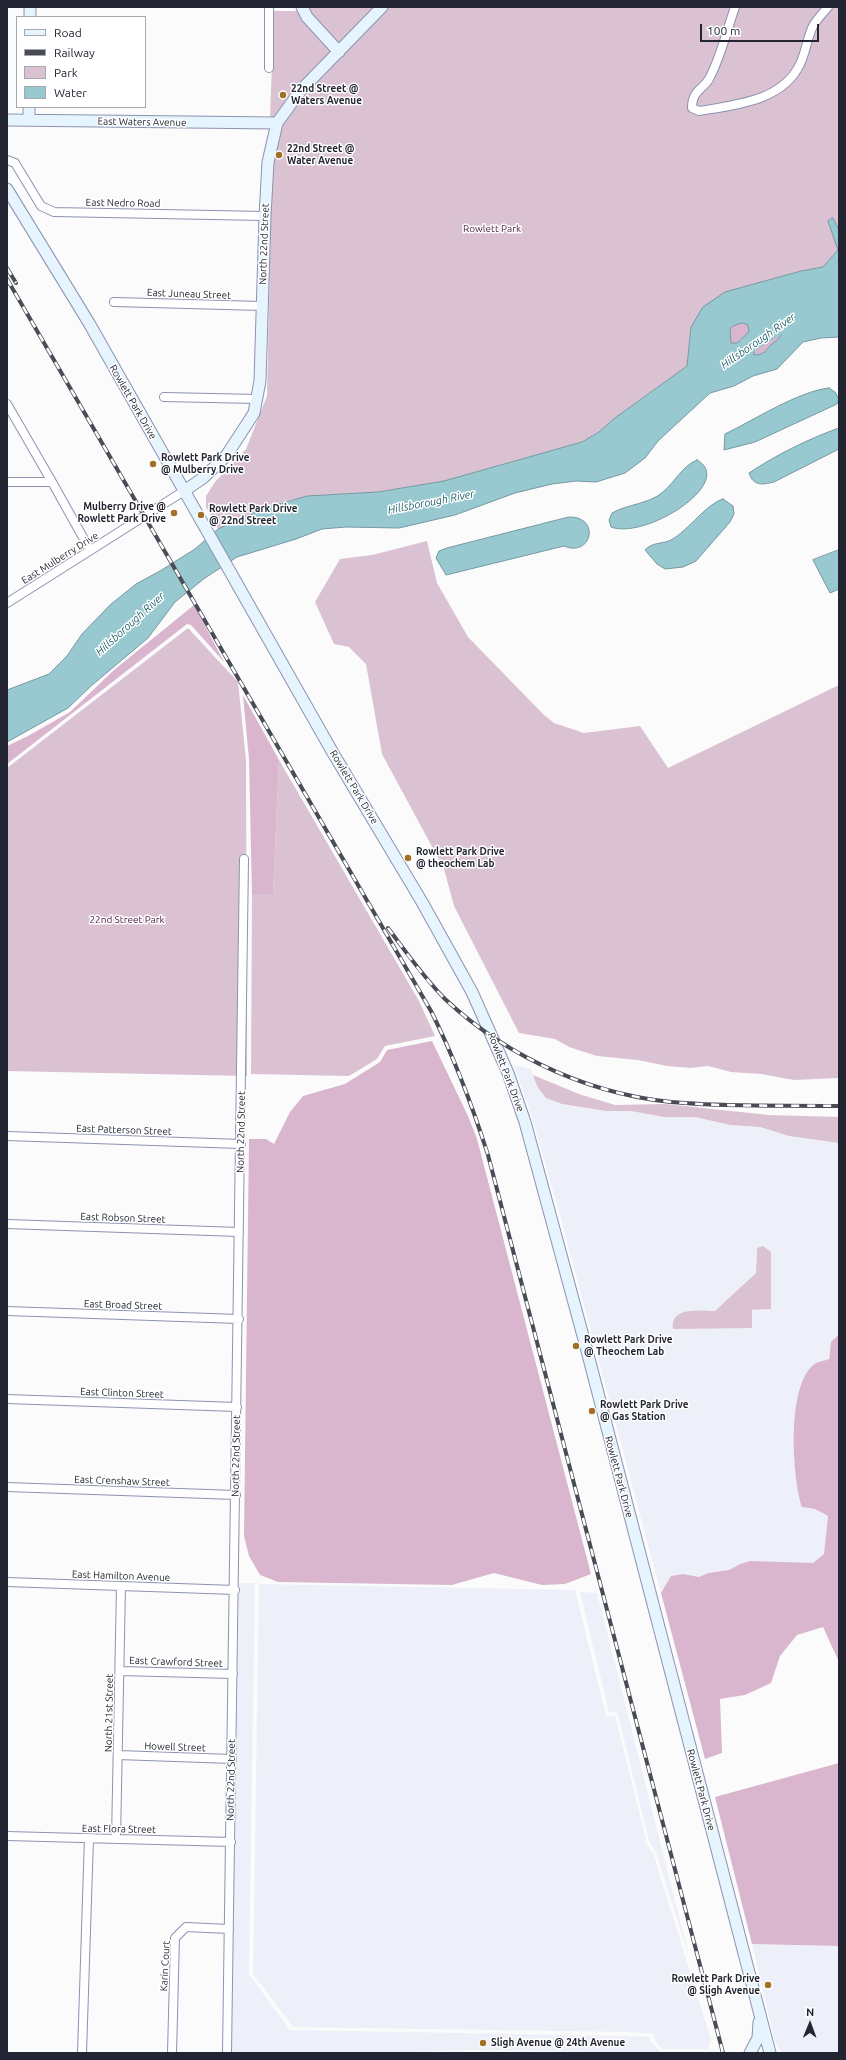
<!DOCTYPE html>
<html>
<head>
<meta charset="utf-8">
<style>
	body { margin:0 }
	#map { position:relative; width:846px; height:2060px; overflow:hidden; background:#fbfbfb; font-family:Ubuntu,sans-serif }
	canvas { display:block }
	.frame { position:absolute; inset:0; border:8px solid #232632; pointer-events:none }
	.legend { position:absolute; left:16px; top:16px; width:130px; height:92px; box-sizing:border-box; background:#fff; border:1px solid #a7a8ad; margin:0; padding:5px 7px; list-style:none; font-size:12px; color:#232632 }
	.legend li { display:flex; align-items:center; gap:8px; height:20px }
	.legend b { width:20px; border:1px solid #a7a8ad }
	.north { position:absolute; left:790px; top:2004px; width:40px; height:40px; -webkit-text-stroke:3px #fff; paint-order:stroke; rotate:1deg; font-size:11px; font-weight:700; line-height:16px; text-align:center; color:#232632 }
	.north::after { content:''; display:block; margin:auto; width:14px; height:18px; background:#232632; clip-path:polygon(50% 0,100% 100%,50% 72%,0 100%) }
	.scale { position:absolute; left:700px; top:24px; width:119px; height:18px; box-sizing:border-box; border:2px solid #232632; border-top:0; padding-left:5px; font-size:12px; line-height:14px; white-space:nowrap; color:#232632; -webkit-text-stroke:3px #fff; paint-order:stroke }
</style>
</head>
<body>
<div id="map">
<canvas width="846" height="2060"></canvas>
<div class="frame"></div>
<ul class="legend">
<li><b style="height:5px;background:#e6f4fe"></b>Road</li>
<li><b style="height:5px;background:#494c56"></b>Railway</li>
<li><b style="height:11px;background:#dac2d2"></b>Park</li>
<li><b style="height:11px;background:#98c9d0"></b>Water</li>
</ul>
<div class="north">N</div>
<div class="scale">100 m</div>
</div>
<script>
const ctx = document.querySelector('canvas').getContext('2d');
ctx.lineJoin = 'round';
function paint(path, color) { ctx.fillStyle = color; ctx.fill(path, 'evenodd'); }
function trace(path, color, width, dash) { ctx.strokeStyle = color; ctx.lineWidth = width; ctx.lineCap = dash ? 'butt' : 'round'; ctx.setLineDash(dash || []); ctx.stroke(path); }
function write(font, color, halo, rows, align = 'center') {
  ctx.font = font + ' Ubuntu,sans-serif'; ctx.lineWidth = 3; ctx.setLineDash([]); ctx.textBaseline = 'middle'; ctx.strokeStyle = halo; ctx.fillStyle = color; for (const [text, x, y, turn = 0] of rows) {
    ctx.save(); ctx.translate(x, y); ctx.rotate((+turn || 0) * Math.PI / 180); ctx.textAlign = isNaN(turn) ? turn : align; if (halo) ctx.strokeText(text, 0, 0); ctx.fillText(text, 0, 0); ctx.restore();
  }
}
paint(new Path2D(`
	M514 1065 531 1069 537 1086 562 1104 606 1111H631L664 1117H695L730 1125 760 1127 789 1136 839 1143V1334L831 1342 802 1507 815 1509 828 1516 824 1554 813 1563 740 1564 729 1570 708 1573 699 1577 683 1574 672 1576 661 1593 558 1208 531 1114ZM756 1252 771 1283V1309L674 1318 698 1310 715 1312 756 1273Z
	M239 1583H255L249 1974 290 2030 626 2036 650 2037 651 2042 662 2053H692L469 2050 373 2053H231Z
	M259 1584 575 1590 606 1716H615L646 1839 644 1841 653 1853 711 2039 708 2049H662L654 2040V2034L627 2032 293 2027 253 1974Z
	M580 1592 597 1593 690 1960 656 1852 649 1841 618 1715 616 1712H609Z
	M752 1944 839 1946V2053H782L775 2042Z`), '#edf0f8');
paint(new Path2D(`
	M308 7H839V230L833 218 828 221 838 250 823 267 801 271 768 280 691 327 687 366 615 418 599 432 582 442 444 481 378 492 307 496 282 502 264 508 218 529 206 507V496L215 482 246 449 267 396 272 161 282 125 309 86 347 51 316 21Z
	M274 11H299L333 52 276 118H270Z
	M427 541 437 583 468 637 544 715 554 723 584 733 640 726 668 768 839 685V1078L794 1080 761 1074 731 1072 708 1066 691 1068 667 1066 638 1060 597 1056 569 1047 555 1039 519 1033 454 906 444 869 382 754 366 664 349 647 334 644 315 602 340 559 372 555Z
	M188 628 238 682 246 760 247 1076 7 1071V768Z
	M279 760 419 1001 435 1036 385 1046 377 1059 349 1076 251 1074 252 894 273 893Z
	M533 1075 579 1094 615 1105 665 1104 769 1115 839 1117V1143L789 1136 760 1127 730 1125 695 1117H664L631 1111H606L562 1104 546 1098 537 1086Z
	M763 1246 771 1252V1309L752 1310V1328L673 1329C670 1306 701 1311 715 1311L756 1273 757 1248Z`), '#dac2d2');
paint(new Path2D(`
	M743 323 748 325 749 332 737 343H731L730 329 733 326Z
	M773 331H779L781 335C779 340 775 341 771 345 765 351 764 355 754 355V343L765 333Z
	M194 605 224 662 191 625 187 624 7 764V746L28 736 70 712 114 670Z
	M243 695 279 760 273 894H252L249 759Z
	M432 1041 468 1116 477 1139 591 1574 565 1584 542 1585 494 1573 452 1585 278 1582 260 1575 249 1556 244 1536 249 1139H266L274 1144 290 1112 303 1096 345 1084 380 1062 387 1050Z
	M839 1334V1662L823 1627 797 1635 780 1656 771 1683 745 1695 720 1699 722 1753 705 1759 661 1593 671 1576 683 1574 699 1577 708 1573 729 1570 740 1564 750 1561 813 1563 824 1554 828 1516 815 1509 802 1507C792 1476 787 1390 812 1366 815 1362 824 1361 829 1359L831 1342Z
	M839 1763V1946L752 1944 715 1797Z`), '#d9b5ce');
const water = new Path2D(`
	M833 218 839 230V337L821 338 803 342 777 369 753 376 734 386 710 393 658 441 645 458 625 473 596 482 576 481 552 484 515 493 455 515 399 528 346 527 322 529 296 539 237 557 205 578 175 602 148 638 91 686 68 708 7 742V690L49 674 67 656 82 634 110 605 136 584 160 571 195 549 218 529 264 508 307 496 378 492 444 481 582 442 599 432 615 418 687 366 691 327 703 307 725 292 801 271 823 267 838 250 828 221ZM743 323 748 325 749 332 737 343H731L730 329 733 326ZM773 331H779L781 335C779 340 775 341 771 345 765 351 764 355 754 355V343L765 333Z
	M829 388 835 392 839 399 837 404 755 442 724 450 725 434C754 420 799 391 829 388Z
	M839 428V449L774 482C762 485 753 486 749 473 776 455 808 439 839 428Z
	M697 460C737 482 646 540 611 527L609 520 612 513C628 504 649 504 663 492 675 482 682 466 697 460Z
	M723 499 733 506 734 514 730 522 696 561 683 567 665 569 657 564 645 550C652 542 663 544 671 540 689 530 706 504 723 499Z
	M569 517C601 516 592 558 564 546L446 575 436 558 439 551 447 548Z
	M839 550V589L830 593 813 560Z`);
paint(water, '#98c9d0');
trace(water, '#7598a1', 1);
trace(new Path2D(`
	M738 353 789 321`), '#98c9d0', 14);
const street = new Path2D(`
	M735 7C727 30 721 56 710 77 704 90 692 89 692 108L699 111C735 105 783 101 800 64 806 52 807 38 813 26 817 19 823 13 828 7
	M269 68V7
	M7 160 15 163 41 206 54 212 265 216
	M114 302 262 306
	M164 397 257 399
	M7 404 52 482
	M7 482H52L90 550
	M7 603 184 491
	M7 1136 241 1144
	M7 1224 239 1232
	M7 1311 239 1319
	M7 1399 237 1407
	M7 1487 236 1495
	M7 1582 235 1590
	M120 1671 233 1674
	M118 1755 232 1759
	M7 1836 231 1842
	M116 1839 121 1586
	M82 2053 89 1838
	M172 2053 175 1938 186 1927 229 1929
	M227 2053 244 859`);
const secondary = new Path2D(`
	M302 7 307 17 339 52
	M30 17V7
	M7 120 277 123
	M29 120V107
	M7 189 89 323 333 753 422 902 472 992 508 1073 525 1122 586 1347 770 2053
	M184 491 203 478 226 456 254 413 260 381 265 216 268 162 277 123 301 90 382 7
	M750 2053 758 2038 759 2022`);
trace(street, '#8b93b1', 10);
trace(secondary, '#8b93b1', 13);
trace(street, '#fff', 8);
trace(secondary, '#e6f4fe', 11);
const rail = new Path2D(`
	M7 268 16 283
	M7 279 431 1011C454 1057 472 1105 488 1155L723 2053
	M388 928C406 952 424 978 445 999 509 1059 597 1098 685 1103 736 1107 788 1105 839 1106`);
trace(rail, '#494c56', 4);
trace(rail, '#fff', 2.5, [8]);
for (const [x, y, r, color] of [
	[283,95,4,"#a07024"],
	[279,155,4,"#a07024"],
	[153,464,4,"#a07024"],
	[174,513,4,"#a07024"],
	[201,515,4,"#a07024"],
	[408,858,4,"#a07024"],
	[576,1346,4,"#a07024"],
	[592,1411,4,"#a07024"],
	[768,1985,4,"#a07024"],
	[483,2043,4,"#a07024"]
]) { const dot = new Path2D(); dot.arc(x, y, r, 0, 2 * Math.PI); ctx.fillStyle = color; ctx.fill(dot); trace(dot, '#fff', 1.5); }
write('bold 10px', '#232632', '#fff', [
	["22nd Street @",291,89],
	["Waters Avenue",291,101],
	["22nd Street @",287,149],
	["Water Avenue",287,161],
	["Rowlett Park Drive",161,458],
	["@ Mulberry Drive",161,470],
	["Mulberry Drive @",166,507,"right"],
	["Rowlett Park Drive",166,519,"right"],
	["Rowlett Park Drive",209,509],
	["@ 22nd Street",209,521],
	["Rowlett Park Drive",416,852],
	["@ theochem Lab",416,864],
	["Rowlett Park Drive",584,1340],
	["@ Theochem Lab",584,1352],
	["Rowlett Park Drive",600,1405],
	["@ Gas Station",600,1417],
	["Rowlett Park Drive",760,1979,"right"],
	["@ Sligh Avenue",760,1991,"right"],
	["Sligh Avenue @ 24th Avenue",491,2043]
], 'left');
write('10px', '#232632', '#fff', [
	["East Waters Avenue",142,122,1],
	["East Nedro Road",123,203,1],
	["North 22nd Street",264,244,-88],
	["East Juneau Street",189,294,2],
	["Rowlett Park Drive",133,402,60],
	["East Mulberry Drive",60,558,-32],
	["Rowlett Park Drive",354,787,59],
	["Rowlett Park Drive",506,1072,69],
	["East Patterson Street",124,1130,2],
	["North 22nd Street",241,1132,-89],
	["East Robson Street",123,1218,2],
	["East Broad Street",123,1305,2],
	["East Clinton Street",122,1393,2],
	["North 22nd Street",236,1456,-89],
	["Rowlett Park Drive",619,1477,75],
	["East Crenshaw Street",122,1481,2],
	["East Hamilton Avenue",121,1576,2],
	["East Crawford Street",176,1662,2],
	["North 21st Street",109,1713,-89],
	["Howell Street",175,1747,2],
	["North 22nd Street",231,1780,-89],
	["Rowlett Park Drive",701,1790,75],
	["East Flora Street",119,1829,1],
	["Karin Court",165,1966,-87]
]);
write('10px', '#4f2244', '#fff', [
	["Rowlett Park",492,229],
	["22nd Street Park",127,920]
]);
write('italic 11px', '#21626b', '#fff', [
	["Hillsborough River",758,341,-35],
	["Hillsborough River",431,502,-11],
	["Hillsborough River",130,624,-42]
]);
</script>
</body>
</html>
